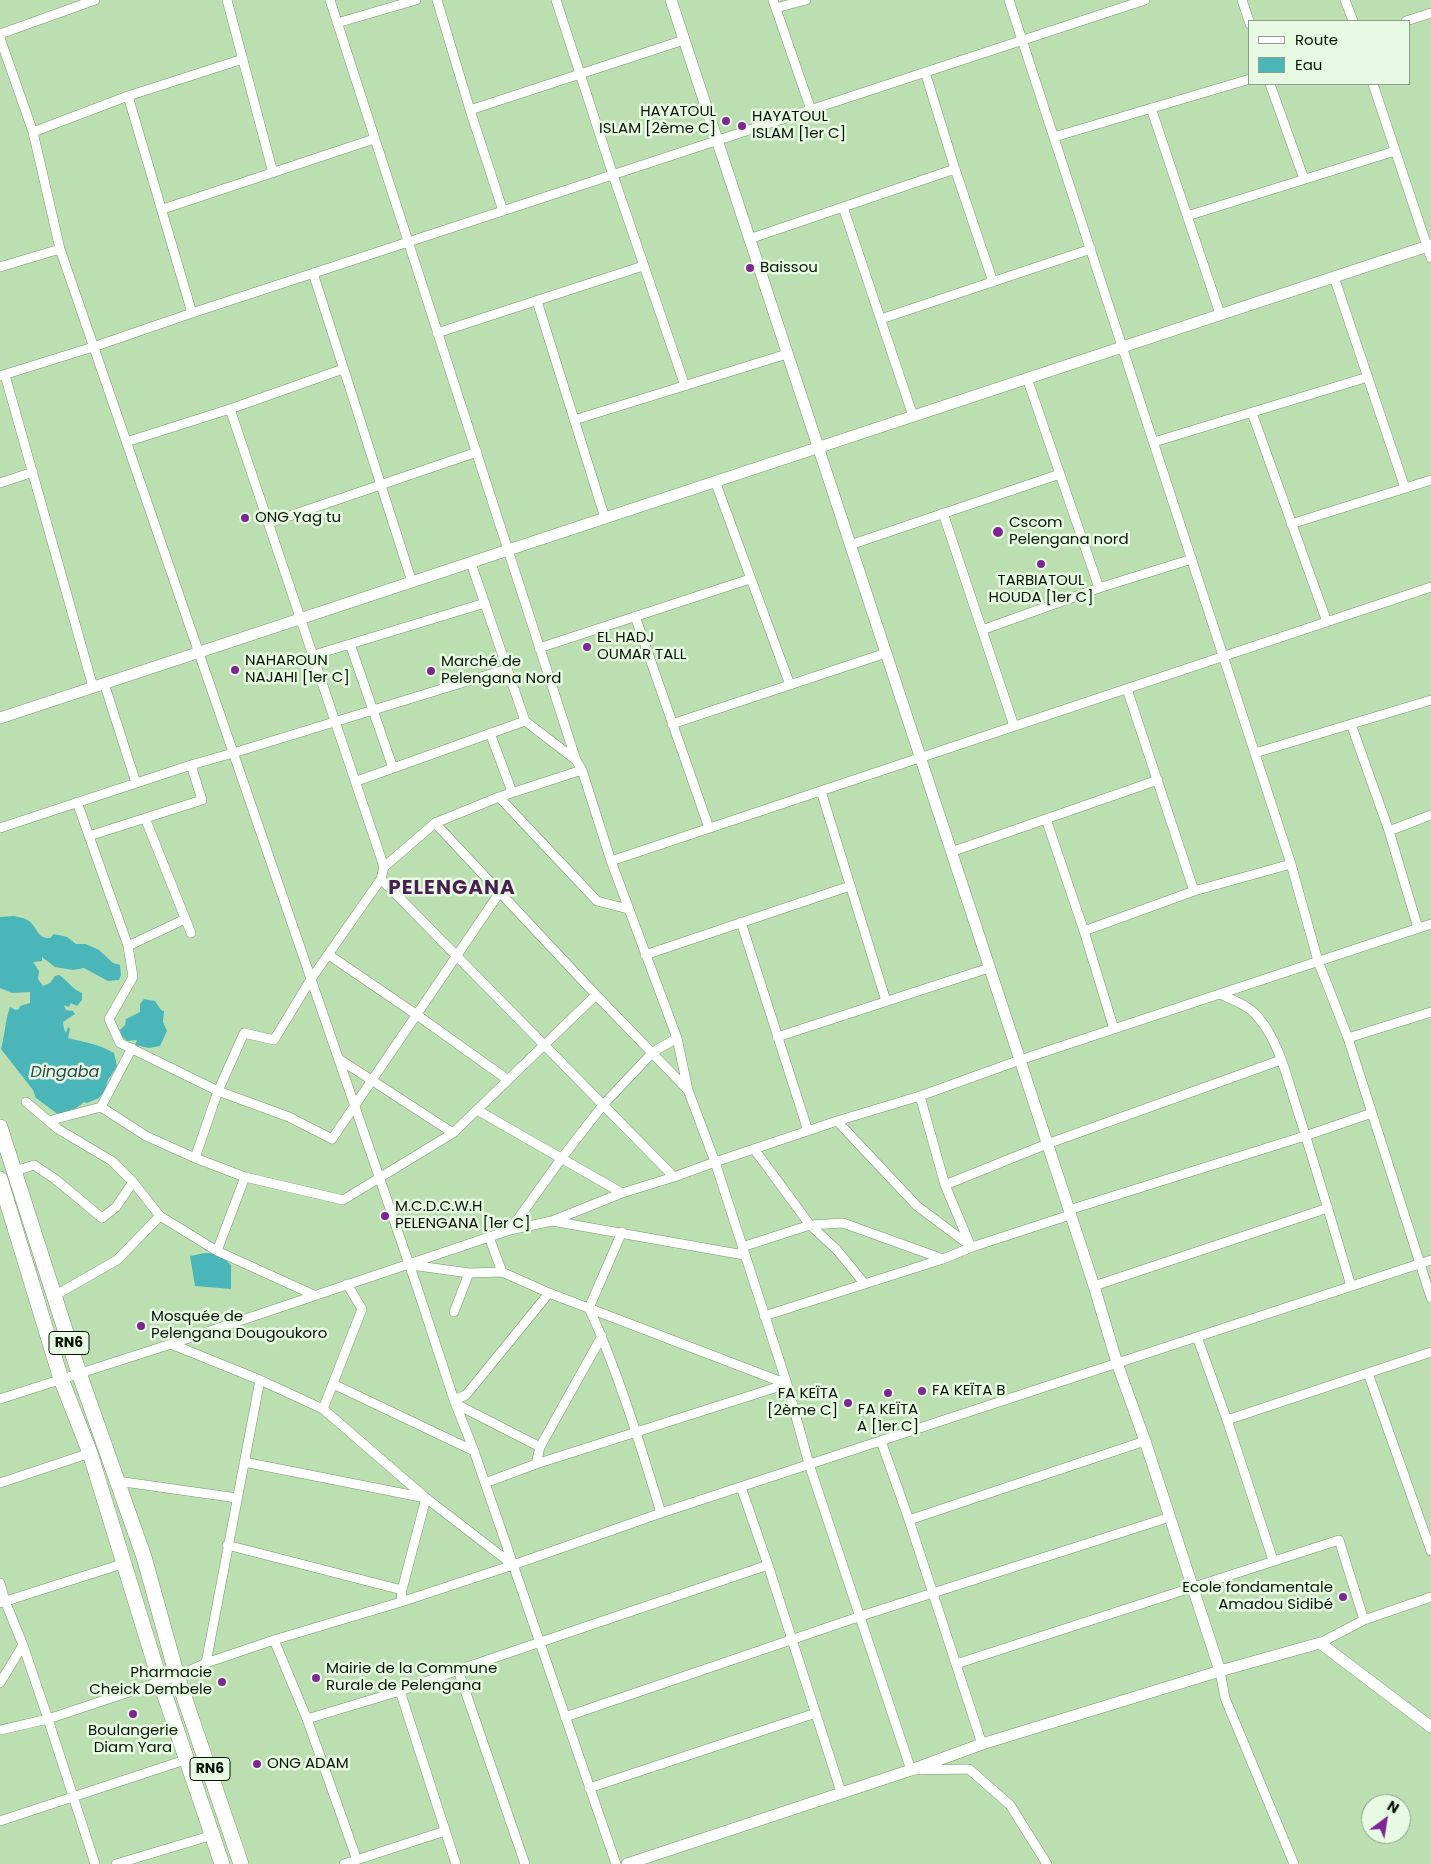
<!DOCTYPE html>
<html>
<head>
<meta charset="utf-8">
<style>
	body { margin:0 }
	#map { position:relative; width:1431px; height:1864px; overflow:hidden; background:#bcdfb2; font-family:Poppins,sans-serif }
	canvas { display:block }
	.legend { position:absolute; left:1248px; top:20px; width:162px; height:65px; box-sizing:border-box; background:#e8fae3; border:1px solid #8e9e8a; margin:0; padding:6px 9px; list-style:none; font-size:15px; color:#071304 }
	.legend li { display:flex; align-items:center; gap:10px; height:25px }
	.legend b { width:25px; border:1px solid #8e9e8a }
	.north { position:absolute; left:1361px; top:1794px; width:50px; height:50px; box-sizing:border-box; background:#e8fae3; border:1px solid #8e9e8a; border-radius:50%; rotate:31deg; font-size:14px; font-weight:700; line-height:20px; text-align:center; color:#071304 }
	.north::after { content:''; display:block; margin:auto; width:18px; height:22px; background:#7f2694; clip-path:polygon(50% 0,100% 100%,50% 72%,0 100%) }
</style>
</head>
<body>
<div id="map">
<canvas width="1431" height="1864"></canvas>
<ul class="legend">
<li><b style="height:6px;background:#fff"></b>Route</li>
<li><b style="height:14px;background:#4ab6ba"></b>Eau</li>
</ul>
<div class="north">N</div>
</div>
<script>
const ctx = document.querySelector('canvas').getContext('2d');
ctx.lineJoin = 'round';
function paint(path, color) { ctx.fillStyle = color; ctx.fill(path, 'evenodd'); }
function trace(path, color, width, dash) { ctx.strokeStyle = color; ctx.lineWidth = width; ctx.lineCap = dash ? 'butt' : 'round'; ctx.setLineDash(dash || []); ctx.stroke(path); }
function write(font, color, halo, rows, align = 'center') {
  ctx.font = font + ' Poppins,sans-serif'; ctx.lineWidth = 5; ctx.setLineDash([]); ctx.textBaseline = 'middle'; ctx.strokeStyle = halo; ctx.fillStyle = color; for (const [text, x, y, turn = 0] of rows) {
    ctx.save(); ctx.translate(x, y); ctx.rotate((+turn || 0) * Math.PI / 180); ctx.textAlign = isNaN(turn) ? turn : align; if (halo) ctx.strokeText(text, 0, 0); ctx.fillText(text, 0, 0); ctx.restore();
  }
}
paint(new Path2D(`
	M14 916C18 917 25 918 29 921 38 928 37 939 50 938L54 934 67 937 76 944H86L99 950 113 963 120 965 121 975 119 980 108 981 84 968 73 970 55 967 42 957V961L33 962 39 971 38 979 43 986 50 983 55 976 59 975C67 980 73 990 82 993V1000L77 1006 71 1003 69 1007 64 1005 66 1010 73 1011 75 1014 63 1022 64 1029 66 1033 68 1027 70 1029 68 1038C84 1042 99 1044 114 1053L117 1066 108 1080 105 1090 99 1098 87 1103 84 1102 75 1109H72L68 1113 59 1115 36 1098 33 1090 1 1049C5 1035 5 1021 10 1007L16 1010 19 1009 20 1006 30 1003V992L12 993 0 988V917Z
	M144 999 155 1001 161 1010 164 1011 163 1022 167 1031 160 1046 149 1048 135 1045 137 1040 127 1041 121 1035 120 1030 125 1025 126 1019 140 1012V1004Z
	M205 1253 219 1254 231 1265V1289L195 1286 190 1256Z`), '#4ab6ba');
const street = new Path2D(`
	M227 0 273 173
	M330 0 576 760 582 770 611 861 677 1038 688 1090 715 1162 787 1384 809 1464 911 1770 969 1769 1010 1805 1047 1864
	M437 0 470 110 503 211
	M556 0 613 175 685 386
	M773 0 811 110
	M1009 0 1291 864 1318 961 1348 1038 1431 1298
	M1242 0 1250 24
	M1345 0 1353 21
	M776 8 806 0
	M1406 21 1431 13
	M337 23 416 0
	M0 34 95 0
	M0 38 33 132 60 249 417 1287 454 1400 474 1451 616 1864
	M925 72 955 169 993 282
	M1270 84 1304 179
	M1373 84 1431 258
	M128 96 192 313
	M1151 108 1220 314
	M470 110 684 40
	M33 132 128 96 243 59
	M1054 137 1250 79
	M843 207 913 416
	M163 209 374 139
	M1187 216 1395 151
	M749 239 955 169
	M0 267 60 249
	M313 273 412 582
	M1334 277 1405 488
	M537 301 605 518
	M881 319 1091 249
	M437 333 643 266
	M5 375 93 687
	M0 376 93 347 192 313 1145 0
	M1027 378 1099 588
	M230 409 384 867
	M1252 413 1327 622
	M574 420 787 354
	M126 442 230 409 343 369
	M1154 442 1368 377
	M715 481 790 685
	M0 483 33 472
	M943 513 1014 726
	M269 523 477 452
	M1291 524 1431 480
	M850 545 1060 474
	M471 563 525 721 576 760
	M635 616 709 828
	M982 630 1099 588 1192 559
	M350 644 393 768
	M539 648 750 579
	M314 655 485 603
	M104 683 136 783
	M1127 689 1194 891
	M672 724 886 653
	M1351 724 1389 831 1418 928
	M490 733 512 792
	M1255 753 1431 700
	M357 781 525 721
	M821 791 886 1001
	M499 797 597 901 628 909
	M77 802 128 946
	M145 818 191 933
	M1046 819 1084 931 1114 1029
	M435 823 596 995 688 1090
	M0 828 191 765 233 753 507 669
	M1389 831 1431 815
	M89 836 202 800 191 765
	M951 852 1158 780
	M611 861 1431 587
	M381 879 674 1177
	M185 919 128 946 133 977 109 1019 120 1043 218 1091 289 1117 332 1139 500 892
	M741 922 808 1131
	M1084 931 1194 891 1291 864
	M329 955 417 1015 508 1080
	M645 955 850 886
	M1220 994C1233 1000 1248 1005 1258 1017 1281 1044 1288 1083 1299 1115 1317 1172 1334 1229 1351 1286
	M777 1037 989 968
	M1348 1038 1431 1012
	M339 1059 453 1133
	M920 1096 945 1185 971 1247
	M26 1102 58 1129 112 1161 133 1182 160 1216 217 1251 314 1295
	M101 1107 146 1136 195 1158 245 1177 343 1200 453 1133 596 995
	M477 1110 622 1193
	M48 1121 101 1107 132 1048
	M837 1121 917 1206 972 1247
	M754 1149 810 1225 837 1250 864 1283
	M195 1158 218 1091 244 1033 274 1040 311 979 381 879 384 867 435 823 499 797 582 770
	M15 1171 34 1165 55 1179 102 1218 116 1207 133 1182
	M945 1185 1047 1144 1281 1060
	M1069 1210 1305 1136 1372 1113
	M552 1221 744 1255
	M510 1230 561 1159 603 1105 653 1052 677 1038
	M622 1232 589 1308C619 1374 640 1444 661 1513
	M489 1237 502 1272
	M742 1247 810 1225 843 1223 943 1259
	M217 1251 245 1177
	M411 1265 469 1273 502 1272 549 1293 787 1384
	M1094 1286 1328 1208
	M54 1296 117 1260 160 1216
	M454 1312 469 1273
	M764 1316 943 1259 972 1247 1070 1215
	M1197 1337 1227 1420 1273 1560
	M171 1344 260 1380 323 1409 426 1498 513 1565
	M1368 1373 1431 1551
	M333 1384 474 1451
	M0 1399 171 1344 510 1230 552 1221 622 1193 674 1177 715 1162 837 1121 920 1096 1020 1060 1431 924
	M454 1400 466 1395 549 1293
	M456 1404 540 1447
	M323 1409 362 1309 347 1284
	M1227 1420 1431 1352
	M881 1441 909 1520 982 1744
	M244 1462 426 1498 402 1590 401 1602
	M536 1464 540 1447 602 1336
	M117 1481 237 1498
	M0 1483 90 1453
	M485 1483 536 1464 787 1384
	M741 1487 768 1565 841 1792
	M909 1520 1145 1441
	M227 1545 402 1590
	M0 1583 5 1601 23 1645 48 1719 95 1864
	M0 1603 125 1563
	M274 1640 307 1719 357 1860
	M1320 1643 1364 1620 1431 1597
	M206 1663 260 1380
	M956 1664 1339 1540 1364 1620
	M458 1670 525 1864
	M1220 1671 1225 1698 1294 1864
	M0 1683 23 1645
	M400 1691 456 1864
	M565 1717 861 1616 1170 1517
	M307 1719 400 1691 458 1670 768 1565
	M0 1730 48 1719 177 1676 206 1663 274 1640 401 1602 513 1565 661 1513 1431 1260
	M589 1788 816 1713
	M0 1821 188 1759
	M116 1864 213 1835
	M344 1864 445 1831`);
const secondary = new Path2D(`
	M671 0 1020 1060 1094 1286 1117 1363 1145 1441 1220 1671
	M0 718 1431 245
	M627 1864 911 1770 982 1744 1220 1671 1320 1643 1431 1727`);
const highway = new Path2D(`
	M0 1127 79 1373 144 1557 177 1676 241 1864
	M0 1179 61 1379 90 1453 160 1681 222 1864`);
trace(street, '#76976c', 10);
trace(secondary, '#76976c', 12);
trace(highway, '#76976c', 16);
trace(street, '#fff', 9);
trace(secondary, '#fff', 11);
trace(highway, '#fff', 15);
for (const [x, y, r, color] of [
	[726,121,5,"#7f2694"],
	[742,126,5,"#7f2694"],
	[750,268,5,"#7f2694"],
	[245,518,5,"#7f2694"],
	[998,532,6,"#7f2694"],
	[1041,564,5,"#7f2694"],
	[587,647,5,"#7f2694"],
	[235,670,5,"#7f2694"],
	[431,671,5,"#7f2694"],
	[385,1216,5,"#7f2694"],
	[141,1326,5,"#7f2694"],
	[922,1391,5,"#7f2694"],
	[888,1393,5,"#7f2694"],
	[848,1403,5,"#7f2694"],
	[1343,1597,5,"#7f2694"],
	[316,1678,5,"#7f2694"],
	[222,1682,5,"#7f2694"],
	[133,1714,5,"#7f2694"],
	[257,1764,5,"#7f2694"]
]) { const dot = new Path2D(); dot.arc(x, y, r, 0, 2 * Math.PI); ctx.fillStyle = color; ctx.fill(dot); trace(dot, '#e8fae3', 2); }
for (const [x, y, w] of [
	[69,1343,40],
	[210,1769,40]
]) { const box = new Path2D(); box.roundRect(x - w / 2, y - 11.5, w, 23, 4); ctx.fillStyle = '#e8fae3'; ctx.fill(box); trace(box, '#071304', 1); }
write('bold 14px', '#071304', null, [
	["RN6",69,1343],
	["RN6",210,1769]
]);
write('15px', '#071304', '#e8fae3', [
	["HAYATOUL",716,112,"right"],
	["ISLAM [2ème C]",716,129,"right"],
	["HAYATOUL",752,117],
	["ISLAM [1er C]",752,134],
	["Baissou",760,268],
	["ONG Yag tu",255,518],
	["Cscom",1009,523],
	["Pelengana nord",1009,540],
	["TARBIATOUL",1041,581,"center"],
	["HOUDA [1er C]",1041,598,"center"],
	["EL HADJ",597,638],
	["OUMAR TALL",597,655],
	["NAHAROUN",245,661],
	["NAJAHI [1er C]",245,678],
	["Marché de",441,662],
	["Pelengana Nord",441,679],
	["M.C.D.C.W.H",395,1207],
	["PELENGANA [1er C]",395,1224],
	["Mosquée de",151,1317],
	["Pelengana Dougoukoro",151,1334],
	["FA KEÏTA B",932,1391],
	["FA KEÏTA",838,1394,"right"],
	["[2ème C]",838,1411,"right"],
	["FA KEÏTA",888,1410,"center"],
	["A [1er C]",888,1427,"center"],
	["Ecole fondamentale",1333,1588,"right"],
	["Amadou Sidibé",1333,1605,"right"],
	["Mairie de la Commune",326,1669],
	["Rurale de Pelengana",326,1686],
	["Pharmacie",212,1673,"right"],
	["Cheick Dembele",212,1690,"right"],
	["Boulangerie",133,1731,"center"],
	["Diam Yara",133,1748,"center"],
	["ONG ADAM",267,1764]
], 'left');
write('italic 16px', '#2a4b4c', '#e8fae3', [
	["Dingaba",65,1073]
]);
ctx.letterSpacing = '1px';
write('bold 20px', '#491f54', '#e8fae3', [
	["PELENGANA",452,889]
]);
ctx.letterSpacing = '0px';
</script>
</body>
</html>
